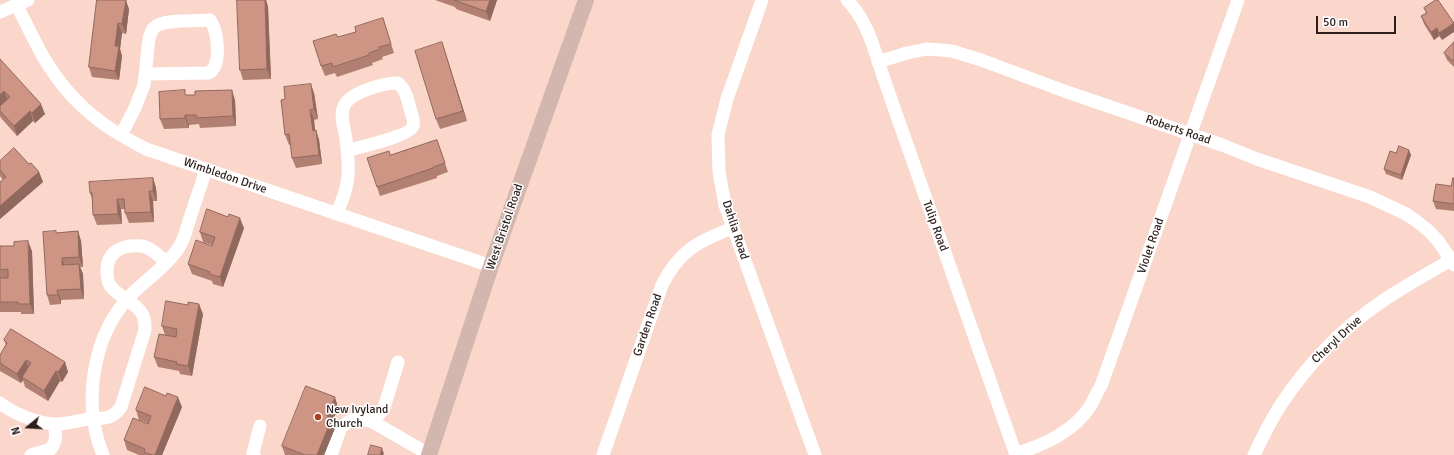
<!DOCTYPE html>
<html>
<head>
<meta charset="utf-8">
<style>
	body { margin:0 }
	#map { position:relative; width:1454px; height:455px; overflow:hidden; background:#fad6cb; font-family:Signika,sans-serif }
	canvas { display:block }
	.north { position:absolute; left:8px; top:407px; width:40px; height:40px; -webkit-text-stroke:3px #fff; paint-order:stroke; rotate:252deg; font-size:11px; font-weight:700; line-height:16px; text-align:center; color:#2c1f1b }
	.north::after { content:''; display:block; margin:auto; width:14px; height:18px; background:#2c1f1b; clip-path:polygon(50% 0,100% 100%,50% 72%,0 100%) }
	.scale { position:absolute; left:1316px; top:16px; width:80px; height:18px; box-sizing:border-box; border:2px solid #2c1f1b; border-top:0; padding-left:5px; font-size:12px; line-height:14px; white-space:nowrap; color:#2c1f1b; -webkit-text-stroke:3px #fff; paint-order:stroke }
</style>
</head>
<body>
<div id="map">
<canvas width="1454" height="455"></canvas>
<div class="north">N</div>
<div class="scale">50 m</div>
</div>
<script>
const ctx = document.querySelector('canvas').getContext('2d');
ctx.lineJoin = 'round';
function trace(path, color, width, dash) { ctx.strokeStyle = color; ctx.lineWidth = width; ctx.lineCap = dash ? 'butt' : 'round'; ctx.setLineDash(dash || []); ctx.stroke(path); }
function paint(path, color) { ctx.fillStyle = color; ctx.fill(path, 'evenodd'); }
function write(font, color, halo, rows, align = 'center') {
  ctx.font = font + ' Signika,sans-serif'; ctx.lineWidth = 3; ctx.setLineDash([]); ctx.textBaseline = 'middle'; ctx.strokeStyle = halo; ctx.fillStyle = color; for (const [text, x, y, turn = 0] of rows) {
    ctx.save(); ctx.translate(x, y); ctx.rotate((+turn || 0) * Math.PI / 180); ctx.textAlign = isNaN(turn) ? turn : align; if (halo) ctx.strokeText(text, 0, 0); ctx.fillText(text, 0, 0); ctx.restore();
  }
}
trace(new Path2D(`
	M762 0 727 99 718 135 719 172 725 205 815 455
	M847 0C868 21 875 52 884 79L1016 455
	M17 6C26 23 34 41 44 58 58 82 78 105 101 122 115 133 131 141 146 149L491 266
	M0 12 28 0
	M878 62 907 53 927 49 952 51 981 60 1067 92 1222 145 1257 159 1370 197 1406 214 1415 220 1429 231 1439 242 1454 265
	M121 135 135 108 144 85 149 38C151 34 151 30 155 27 163 19 198 21 210 20 218 31 222 65 209 73L146 74
	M336 214C350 187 350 169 346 140 345 129 339 116 344 106 350 92 384 83 398 83 406 90 407 98 410 108 411 114 415 120 413 126 410 136 359 147 347 151
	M0 403C14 414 37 423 55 424 65 424 77 421 88 419 103 418 112 420 121 407L145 330C145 323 145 317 141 312 134 302 120 297 112 288 108 284 107 277 107 271 107 251 123 244 141 246 151 247 159 256 166 262
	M373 422 384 408 398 362
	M1016 454C1045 444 1074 432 1091 405 1094 399 1097 392 1101 386L1238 0
	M31 455 51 449C57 441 56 433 54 424
	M103 455C82 404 92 336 130 296 144 281 162 270 174 254 183 244 186 231 190 218 195 202 201 186 206 169
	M254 455 253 453 260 426
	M331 455 341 427 356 417 373 422 430 455
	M603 455 662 285C679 251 698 241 733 228
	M1254 455C1262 438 1270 422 1280 406 1307 365 1342 328 1384 300 1406 285 1431 272 1454 258`), '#fff', 13);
trace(new Path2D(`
	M429 455 491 266 586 0`), '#d3b7af', 16);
paint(new Path2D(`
	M97 0 129 9 126 34 122 33 120 49 122 56 119 80 92 77 89 67Z
	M237 0H266L268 7 271 79 243 80 240 70Z
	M435 0H497L490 21 456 9 455 7Z
	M1436 0 1442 40 1439 36 1434 40 1424 24 1421 16 1426 13 1424 8Z
	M383 18 394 53 382 57 383 59 372 63 373 65 337 77 335 73 325 76 321 66 356 32Z
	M442 42 467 121 440 129 436 119Z
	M1454 42V67L1447 60 1444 53Z
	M0 59 45 114 35 123 33 121 17 136 1 118 0 116Z
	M314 93 318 119 314 120 315 131 316 130 319 140 322 164 296 168 292 158 291 144 289 145 285 135Z
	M187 95 235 100 236 126 200 128 199 124 189 125V128L164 129 160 119Z
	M437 140 448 172 437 176V178L380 196 377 187 390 155Z
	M1396 153 1411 155 1402 180 1386 174 1384 169Z
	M0 161 29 164 39 172 43 182 0 219V182L3 180 0 176Z
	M153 178 156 188 157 201H153L154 222 129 223 125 213V209H121L122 224 97 225 93 215V201L90 193Z
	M1454 178V211L1436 209 1433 201 1451 186Z
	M244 228 223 287 213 284 212 281 192 274 188 264 212 245 203 242 200 232Z
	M78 231 81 241 83 267H80L83 274 84 299 61 300V304L50 305 47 295 56 233Z
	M0 246 32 251 34 314H21V312H0Z
	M203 314 192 376 180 374 179 371 158 367 154 357 165 335 162 326Z
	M4 340 65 362 68 372 62 382 60 381 48 401 25 387 23 380 21 383 0 371V355L6 345Z
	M182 407 162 455H139L127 450 124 440 148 423 139 420 136 410Z
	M338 407 333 421 335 428 324 455H285L282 446Z`), '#b18072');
paint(new Path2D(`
	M126 0 129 9 126 34 122 24Z
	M265 0H266L268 7 271 79 267 69Z
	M490 0H497L490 21 486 11Z
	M118 23 122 33 120 49 122 56 119 80 115 71V46Z
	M1454 23V32L1442 40 1439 33Z
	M1437 28 1439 36 1434 40 1431 32Z
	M442 42 445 52 467 121 463 111Z
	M311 84 314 93 318 119 314 109Z
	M232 90 235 100 236 126 233 116Z
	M4 91 8 100 0 108V95Z
	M41 104 45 114 35 123 32 113Z
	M310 110 314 120 316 141 313 131Z
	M30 111 33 121 17 136 14 126Z
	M185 115 189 125V128L185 118Z
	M316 130 319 140 322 164 319 155Z
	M1409 150 1411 155 1402 180 1401 175Z
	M39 172 43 182 0 219V206Z
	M153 178 156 188 157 201 153 191Z
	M149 191 153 201 154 222 151 212Z
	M117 199 121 209 122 224 118 214Z
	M240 218 244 228 223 287 220 277Z
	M78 231 81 241 83 267 79 257Z
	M28 241 32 251 34 314 30 304Z
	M62 258 65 268 62 265Z
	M79 264 83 274 84 299 81 289Z
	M57 290 61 300V304L58 295Z
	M199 304 203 314 192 376 188 366Z
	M26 360 29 370 22 377 23 380 21 383 17 374Z
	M65 362 68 372 62 382 58 372Z
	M56 371 60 381 48 401 44 391Z
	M178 397 182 407 162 455H155Z
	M335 397 338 407 333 421 335 428 324 455H317L327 416Z
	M382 448 384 454 383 455H380Z`), '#90685d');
const building = new Path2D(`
	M97 0H126L122 24 118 23 115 46H119L115 71 89 67Z
	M237 0H265L267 69 240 70Z
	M454 0H490L486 11Z
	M1436 0H1438L1454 23 1439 33 1437 28 1431 32 1421 16 1427 13 1424 8Z
	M383 18 391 44 379 47 380 49 369 53V55L333 67 332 63 321 66 313 41 336 34 338 37 356 32 355 27Z
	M442 42 463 111 436 119 415 51Z
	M1454 42V59L1453 61 1444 53Z
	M0 59 41 104 32 113 30 111 14 126 0 111V106L10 97 4 91 0 95Z
	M311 84 314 109 310 110 313 131 316 130 319 155 292 158 289 134 285 135 281 100 285 99 284 87Z
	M185 90V95H195V91L232 90 233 116 197 118 196 115H185V118L160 119 159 92Z
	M437 140 445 163 433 167V168L377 187 367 158 389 151 390 155Z
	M1399 146 1409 150 1401 175 1384 169 1390 151 1396 153Z
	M14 148 29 164 31 163 39 172 0 206V182L6 177 0 170V161Z
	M153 178V191H149L151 212 125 213 124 199H117L118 214 93 215 92 193H90L89 182Z
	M1453 178H1454V204L1433 201 1436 184 1451 186Z
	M207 209 228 217 229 214 240 218 220 277 209 274 210 272 188 264 196 240 212 246 215 237 200 232Z
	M56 231V233L78 231 79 257 62 258V265L79 264 81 289 57 290 58 295H47L43 232Z
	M28 241 30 304H18V302H0V278H8V269L0 270V246H14V242Z
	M166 301 188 305V302L199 304 188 366 176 364 177 362 154 357 159 334 176 337 177 329 162 326Z
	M11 329 65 362 58 372 56 371 44 391 22 377 31 363 26 360 17 374 0 363V355L7 343 4 340Z
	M306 386 335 397 327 416 332 418 317 455H305L282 446Z
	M145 387 166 396 167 393 178 397 155 455H152L144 452 145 449 124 440 133 418 148 424 151 416 136 410Z
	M371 445 382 448 380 455H368Z`);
paint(building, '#ce9585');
trace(building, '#90685d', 1);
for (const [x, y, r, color] of [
	[318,417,4,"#a94022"]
]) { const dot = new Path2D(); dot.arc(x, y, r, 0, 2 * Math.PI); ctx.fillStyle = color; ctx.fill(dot); trace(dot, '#fff', 1.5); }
write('12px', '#2c1f1b', '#fff', [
	["Roberts Road",1178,130,19],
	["Wimbledon Drive",225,176,19],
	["Tulip Road",935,226,70],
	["West Bristol Road",505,227,-71],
	["Dahlia Road",735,230,72],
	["Violet Road",1151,246,-71],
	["Garden Road",648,325,-71],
	["Cheryl Drive",1337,340,-43]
]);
write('12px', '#2c1f1b', '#fff', [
	["New Ivyland",326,410],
	["Church",326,424]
], 'left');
</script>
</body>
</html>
